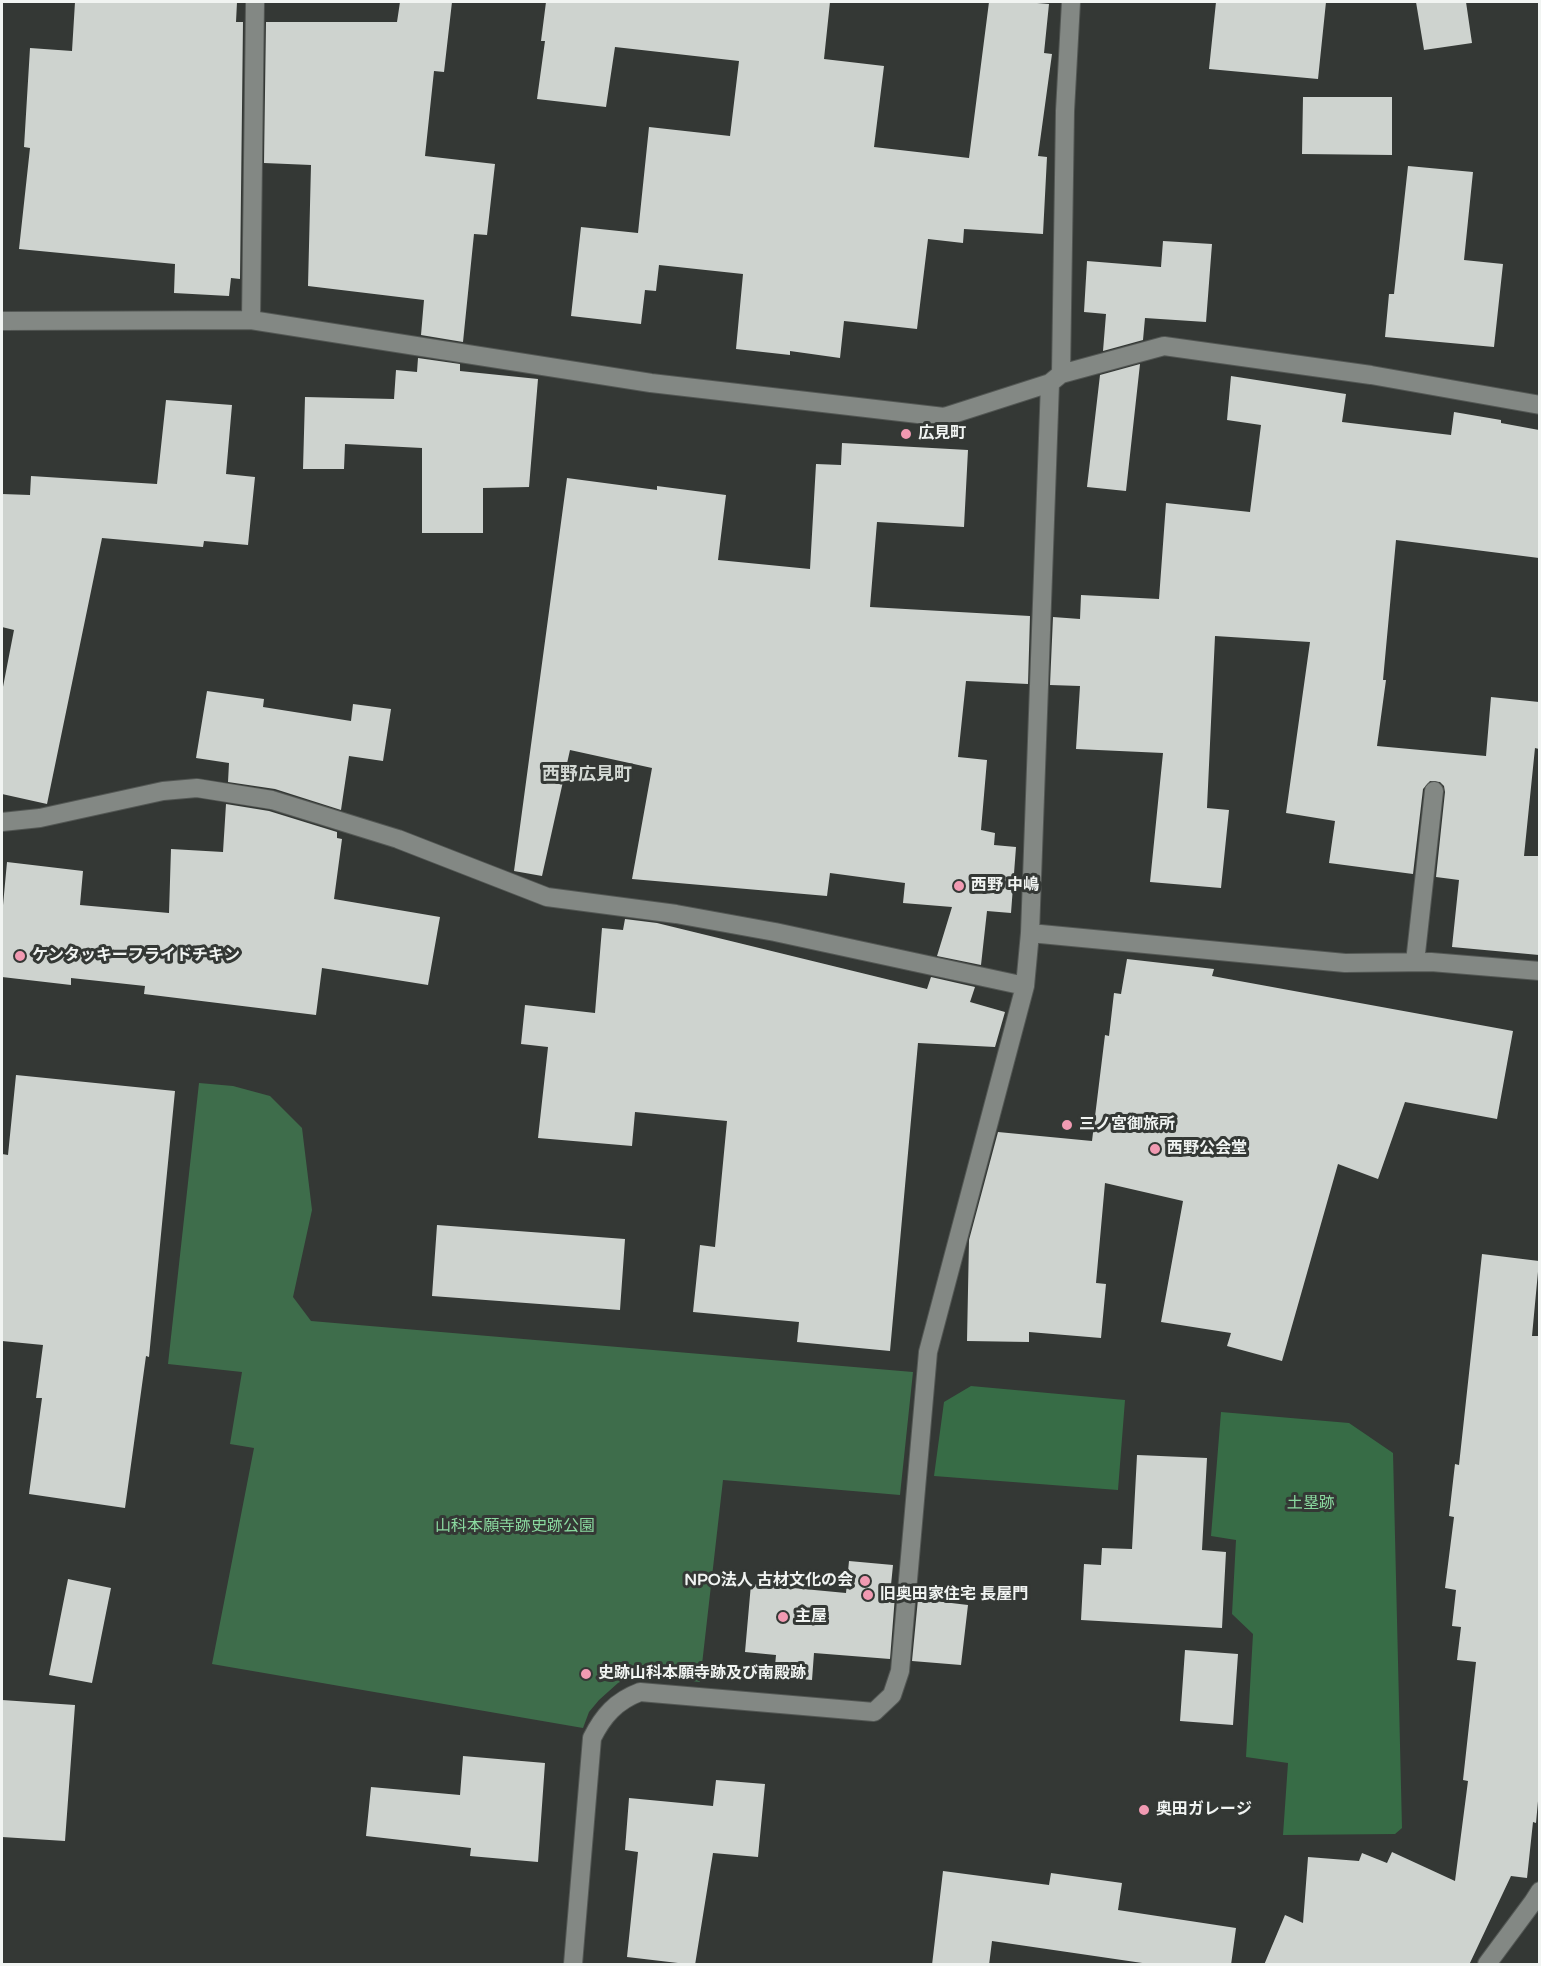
<!DOCTYPE html>
<html>
<head>
<meta charset="utf-8">
<style>
	body { margin:0 }
	#map { position:relative; width:1541px; height:1966px; overflow:hidden; background:#343835; font-family:"Varela Round",sans-serif }
	canvas { display:block }
	.frame { position:absolute; inset:0; border:3px solid #f1f4f2; pointer-events:none }
</style>
</head>
<body>
<div id="map">
<canvas width="1541" height="1966"></canvas>
<div class="frame"></div>
</div>
<script>
const ctx = document.querySelector('canvas').getContext('2d');
ctx.lineJoin = 'round';
function paint(path, color) { ctx.fillStyle = color; ctx.fill(path, 'evenodd'); }
function trace(path, color, width, dash) { ctx.strokeStyle = color; ctx.lineWidth = width; ctx.lineCap = dash ? 'butt' : 'round'; ctx.setLineDash(dash || []); ctx.stroke(path); }
function write(font, color, halo, rows, align = 'center') {
  ctx.font = font + ' "Varela Round","Noto Sans JP",sans-serif'; ctx.lineWidth = 6; ctx.setLineDash([]); ctx.textBaseline = 'middle'; ctx.strokeStyle = halo; ctx.fillStyle = color; for (const [text, x, y, turn = 0] of rows) {
    ctx.save(); ctx.translate(x, y); ctx.rotate((+turn || 0) * Math.PI / 180); ctx.textAlign = isNaN(turn) ? turn : align; if (halo) ctx.strokeText(text, 0, 0); ctx.fillText(text, 0, 0); ctx.restore();
  }
}
paint(new Path2D(`
	M199 1083 233 1086 270 1096 302 1128 312 1210 293 1297 311 1321 913 1372 900 1495 723 1480 700 1682 634 1675 618 1683 599 1700 589 1712 583 1728 212 1664 254 1448 230 1444 242 1372 168 1364Z`), '#3e6d4b');
paint(new Path2D(`
	M971 1386 1125 1400 1118 1490 934 1476 944 1402Z
	M1221 1412 1349 1423 1393 1453 1402 1828 1395 1834 1283 1835 1288 1763 1246 1757 1253 1634 1232 1614 1236 1540 1211 1536Z`), '#376c46');
paint(new Path2D(`
	M75 2H237L236 22H243L240 279 231 278 229 296 174 293 175 264 19 249 30 148 24 147 30 48 72 51Z
	M400 2H452L444 72 434 71 425 156 495 164 487 235 474 234 463 342 421 335 424 300 308 286 311 165 264 163 266 22H397Z
	M546 2H830L824 59 884 66 874 147 969 158 989 2H1025L1049 4 1044 53 1052 54 1038 156 1047 157 1043 234 964 229 963 243 928 239 917 329 844 321 840 358 790 351V355L736 349 743 274 659 265 656 291 645 290 641 324 571 316 581 227 638 233 649 127 730 136 739 61 615 47 606 107 537 99 545 41H541Z
	M1216 2H1326L1318 79 1209 69Z
	M1416 2H1466L1472 43 1424 50Z
	M1303 97H1392V155L1302 154Z
	M1408 166 1473 172 1464 260 1503 264 1494 347 1385 337 1389 294H1394Z
	M1163 241 1212 244 1206 322 1145 318 1143 340 1103 351 1106 314 1084 312 1087 261 1161 267Z
	M418 358 460 364V371L538 379 529 487 483 488V533H422V448L345 444 344 469H303L305 397 394 399 396 370 417 372Z
	M1140 364 1126 491 1087 487 1100 375Z
	M1231 376 1346 394 1342 422 1451 435 1454 412 1501 420V423L1539 430V558L1396 540 1383 680H1386L1377 746 1486 756 1491 697 1539 702V749L1535 748 1524 856H1539V955L1452 947 1459 880 1436 877 1445 792 1444 786 1440 782 1430 781 1423 789 1413 874 1329 863 1335 821 1286 813 1310 642 1215 636 1207 808 1229 810 1221 888 1150 882 1163 753 1076 749 1080 686 1050 685 1053 617 1080 619 1081 595 1159 599 1166 503 1250 512 1261 425 1227 420Z
	M166 400 232 405 226 474 255 477 248 545 204 541 203 547 102 538 47 804 2 794V692L14 630 2 627V494L30 495 31 476 157 484Z
	M842 443 968 450 964 527 877 522 870 607 1030 616 1028 684 966 681 958 757 987 760 981 830 995 833 994 845 1016 847 1011 913 987 911 981 965 937 956 952 907 903 903 905 883 830 873 827 896 632 879 652 768 570 750 542 876 514 871 567 478 657 490V486L726 495 718 560 810 569 816 464 841 465Z
	M207 691 264 699 263 707 351 721 353 704 391 709 383 761 349 756 341 810 275 789 228 782 229 763 196 758Z
	M226 804 269 811 337 832V838L342 839 334 899 440 917 428 985 322 968 316 1015 144 994 145 986 71 978V985L2 977V916L7 862 83 871 80 905 169 913 171 849 223 852Z
	M625 919 657 923 927 989 931 977 975 987 970 1002 1005 1012 995 1047 918 1043 890 1351 797 1342 799 1322 693 1312 700 1245 715 1247 727 1121 635 1112 632 1146 538 1138 548 1047 521 1044 525 1005 595 1013 602 928 623 930Z
	M1127 959 1214 969 1212 976 1513 1031 1497 1119 1405 1102 1378 1179 1338 1164 1282 1361 1227 1346 1231 1333 1161 1322 1183 1201 1105 1183 1096 1283 1106 1284 1101 1338 1029 1332V1342L967 1341 969 1240 998 1132 1092 1141 1105 1035 1109 1036 1114 993 1121 994Z
	M16 1075 175 1091 149 1357 146 1356 125 1508 29 1494 42 1398H36L43 1345 2 1341V1154L8 1155Z
	M437 1225 625 1239 620 1310 432 1296Z
	M1482 1254 1539 1261 1532 1336H1539V1790L1536 1823 1533 1822 1527 1878 1511 1876 1469 1965H1264L1285 1915 1303 1923 1308 1857 1359 1861 1362 1853 1387 1863 1392 1852 1455 1881 1468 1781 1463 1780 1476 1662 1457 1660 1461 1627 1452 1626 1456 1590 1445 1588 1454 1517 1449 1516 1455 1464 1459 1465Z
	M1137 1455 1207 1458 1202 1550 1226 1552 1222 1628 1081 1620 1084 1564 1101 1565 1102 1548 1132 1549Z
	M849 1561 893 1565 890 1595 895 1596 890 1659 814 1653 812 1680 774 1677 776 1655 745 1652 751 1584 846 1593Z
	M68 1579 111 1588 92 1683 49 1675Z
	M918 1599 968 1605 961 1665 912 1661Z
	M1185 1650 1238 1654 1233 1725 1180 1721Z
	M2 1700 75 1705 65 1841 2 1837Z
	M463 1756 545 1763 538 1862 470 1856 471 1848 366 1836 371 1787 460 1795Z
	M716 1780 765 1784 758 1857 713 1853 695 1965 627 1957 638 1852 625 1850 629 1798 713 1806Z
	M943 1871 1049 1885 1051 1873 1122 1883 1118 1910 1236 1928 1231 1965H1156L992 1941 989 1965H932Z`), '#ced3cf');
const minor = new Path2D(`
	M251 320 255 2
	M2 321 251 320 651 383 944 417 1050 383 1061 374 1164 346 1371 375 1540 405
	M1061 374 1065 111 1071 2
	M2 822 40 818 163 791 197 788 272 800 398 839 547 897 676 914 775 932 1025 986
	M1030 933 1345 963 1431 962 1540 971
	M1415 962 1434 791
	M573 1964 592 1738C603 1716 616 1701 640 1692L874 1712 892 1695 900 1671 928 1352 1025 986 1030 933 1050 383
	M1487 1964 1533 1902 1540 1891`);
trace(minor, '#535754', 20);
trace(minor, '#838884', 18);
for (const [x, y, r, color] of [
	[906,434,6,"#f19ab2"],
	[959,886,6,"#f19ab2"],
	[20,956,6,"#f19ab2"],
	[1067,1125,6,"#f19ab2"],
	[1155,1149,6,"#f19ab2"],
	[865,1581,6,"#f19ab2"],
	[868,1595,6,"#f19ab2"],
	[783,1617,6,"#f19ab2"],
	[586,1674,6,"#f19ab2"],
	[1144,1810,6,"#f19ab2"]
]) { const dot = new Path2D(); dot.arc(x, y, r, 0, 2 * Math.PI); ctx.fillStyle = color; ctx.fill(dot); trace(dot, '#343835', 2); }
write('bold 16px', '#f1f4f2', '#343835', [
	["広見町",918,434],
	["西野 中嶋",971,886],
	["ケンタッキーフライドチキン",32,956],
	["三ノ宮御旅所",1079,1125],
	["西野公会堂",1167,1149],
	["NPO法人 古材文化の会",853,1581,"right"],
	["旧奥田家住宅 長屋門",880,1595],
	["主屋",795,1617],
	["史跡山科本願寺跡及び南殿跡",598,1674],
	["奥田ガレージ",1156,1810]
], 'left');
write('16px', '#8ad99f', '#343835', [
	["土塁跡",1311,1504],
	["山科本願寺跡史跡公園",515,1527]
]);
write('bold 18px', '#d2d8d3', '#343835', [
	["西野広見町",587,775]
]);
</script>
</body>
</html>
